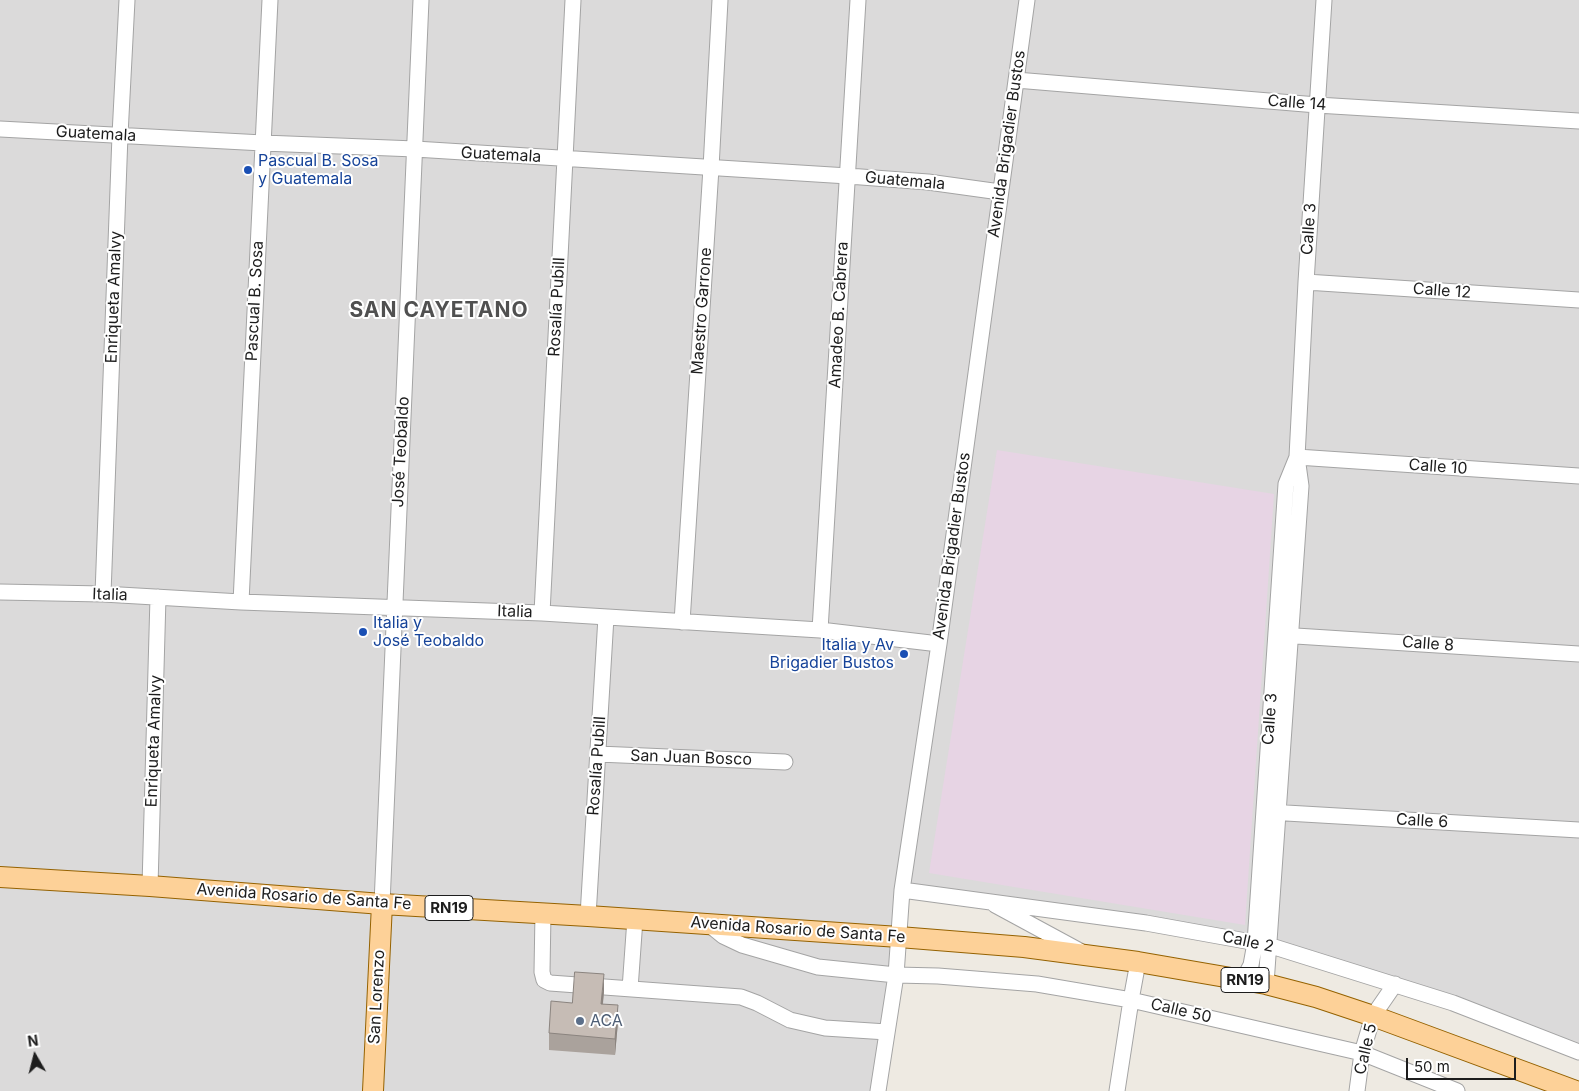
<!DOCTYPE html>
<html>
<head>
<meta charset="utf-8">
<style>
	body { margin:0 }
	#map { position:relative; width:1579px; height:1091px; overflow:hidden; background:#eeeae2; font-family:Inter,sans-serif }
	canvas { display:block }
	.north { position:absolute; left:10px; top:1031px; width:50px; height:50px; -webkit-text-stroke:4px #fff; paint-order:stroke; rotate:352deg; font-size:14px; font-weight:700; line-height:20px; text-align:center; color:#1d1d1d }
	.north::after { content:''; display:block; margin:auto; width:18px; height:22px; background:#1d1d1d; clip-path:polygon(50% 0,100% 100%,50% 72%,0 100%) }
	.scale { position:absolute; left:1406px; top:1058px; width:110px; height:22px; box-sizing:border-box; border:2px solid #1d1d1d; border-top:0; padding-left:6px; font-size:15px; line-height:18px; white-space:nowrap; color:#1d1d1d; -webkit-text-stroke:4px #fff; paint-order:stroke }
</style>
</head>
<body>
<div id="map">
<canvas width="1579" height="1091"></canvas>
<div class="north">N</div>
<div class="scale">50 m</div>
</div>
<script>
const ctx = document.querySelector('canvas').getContext('2d');
ctx.lineJoin = 'round';
function paint(path, color) { ctx.fillStyle = color; ctx.fill(path, 'evenodd'); }
function trace(path, color, width, dash) { ctx.strokeStyle = color; ctx.lineWidth = width; ctx.lineCap = dash ? 'butt' : 'round'; ctx.setLineDash(dash || []); ctx.stroke(path); }
function write(font, color, halo, rows, align = 'center') {
  ctx.font = font + ' Inter,sans-serif'; ctx.lineWidth = 4; ctx.setLineDash([]); ctx.textBaseline = 'middle'; ctx.strokeStyle = halo; ctx.fillStyle = color; for (const [text, x, y, turn = 0] of rows) {
    ctx.save(); ctx.translate(x, y); ctx.rotate((+turn || 0) * Math.PI / 180); ctx.textAlign = isNaN(turn) ? turn : align; if (halo) ctx.strokeText(text, 0, 0); ctx.fillText(text, 0, 0); ctx.restore();
  }
}
paint(new Path2D(`
	M0 0H1579V1052L1268 945 902 890 878 1091H0Z`), '#dbdada');
paint(new Path2D(`
	M997 450 1274 494 1245 925 929 873Z`), '#e7d4e4');
const minor = new Path2D(`
	M1324 0 1306 282 1297 457 1579 476
	M1016 80 1317 105 1579 121
	M0 129 263 143 415 149 848 176 928 182 1000 192
	M1306 282 1579 300
	M0 592 103 594 241 602 542 613 820 630 939 644
	M103 594 120 135 127 0
	M241 602 270 0
	M542 613 573 0
	M682 622 711 168 720 0
	M820 630 858 0
	M1280 635 1579 654
	M598 754 785 762
	M1269 812 1579 830
	M150 886 158 597
	M902 890 1146 923 1268 945 1453 1003 1579 1052
	M382 904 421 0
	M995 905 1080 951
	M543 913 542 972 544 980 550 983 741 997 757 1003 790 1020 825 1028 887 1032
	M588 916 606 617
	M707 923 723 936 742 945 818 967 896 975 938 976 1037 984 1131 1000 1362 1053 1457 1091
	M1243 980 1251 965 1255 943 1286 484 1297 457 1301 486 1266 984
	M630 989 635 919
	M878 1091 896 975 902 890 939 644 1027 0
	M1117 1091 1131 1000 1138 962
	M1357 1091 1362 1053 1373 1016 1395 984`);
const major = new Path2D(`
	M0 877 150 886 382 904 588 916 899 937 1024 947 1138 962 1266 984 1316 997 1373 1016 1576 1091
	M373 1091 382 904`);
trace(minor, '#a4a4a4', 17);
trace(major, '#956200', 22);
trace(minor, '#fff', 15);
trace(major, '#fdd198', 20);
paint(new Path2D(`
	M604 991 603 1004 618 1022 615 1055 549 1050V1033Z`), '#aaa29c');
paint(new Path2D(`
	M604 974V991L601 1021V1004Z
	M618 1005V1022L615 1055V1039Z`), '#8b847f');
const building = new Path2D(`
	M575 972 604 974 601 1004 618 1005 615 1039 549 1033 551 1001 572 1003Z`);
paint(building, '#c6bcb5');
trace(building, '#8b847f', 1);
for (const [x, y, r, color] of [
	[248,170,5,"#1a4fb4"],
	[363,632,5,"#1a4fb4"],
	[904,654,5,"#1a4fb4"],
	[580,1021,5,"#5c6f8a"]
]) { const dot = new Path2D(); dot.arc(x, y, r, 0, 2 * Math.PI); ctx.fillStyle = color; ctx.fill(dot); trace(dot, '#fff', 2); }
for (const [x, y, w] of [
	[449,908,48],
	[1245,980,48]
]) { const box = new Path2D(); box.roundRect(x - w / 2, y - 12.5, w, 25, 4); ctx.fillStyle = '#fff'; ctx.fill(box); trace(box, '#1d1d1d', 1); }
write('bold 15px', '#1d1d1d', null, [
	["RN19",449,908],
	["RN19",1245,980]
]);
write('16px', '#1d1d1d', '#fff', [
	["Calle 14",1297,103,4],
	["Guatemala",96,134,3],
	["Avenida Brigadier Bustos",1007,144,-82],
	["Guatemala",501,155,3],
	["Guatemala",905,181,5],
	["Calle 3",1309,229,-86],
	["Calle 12",1442,291,4],
	["Enriqueta Amalvy",114,297,-88],
	["Pascual B. Sosa",255,301,-87],
	["Rosalía Pubill",557,307,-87],
	["Maestro Garrone",702,311,-86],
	["Amadeo B. Cabrera",839,315,-87],
	["José Teobaldo",401,452,-87],
	["Calle 10",1438,467,4],
	["Avenida Brigadier Bustos",952,546,-82],
	["Italia",110,595,2],
	["Italia",515,612,2],
	["Calle 8",1428,644,4],
	["Calle 3",1270,719,-86],
	["Enriqueta Amalvy",154,741,-88],
	["San Juan Bosco",691,758,2],
	["Rosalía Pubill",597,766,-86],
	["Calle 6",1422,821,3],
	["Avenida Rosario de Santa Fe",304,897,4],
	["Avenida Rosario de Santa Fe",798,930,4],
	["Calle 2",1248,942,12],
	["San Lorenzo",377,997,-87],
	["Calle 50",1181,1011,13],
	["Calle 5",1366,1049,-77]
]);
write('16px', '#164399', '#fff', [
	["Pascual B. Sosa",258,161],
	["y Guatemala",258,179],
	["Italia y",373,623],
	["José Teobaldo",373,641],
	["Italia y Av",894,645,"right"],
	["Brigadier Bustos",894,663,"right"]
], 'left');
write('16px', '#4e5e75', '#fff', [
	["ACA",590,1021]
], 'left');
ctx.letterSpacing = '1px';
write('bold 21px', '#505050', '#fff', [
	["SAN CAYETANO",439,311]
]);
ctx.letterSpacing = '0px';
</script>
</body>
</html>
